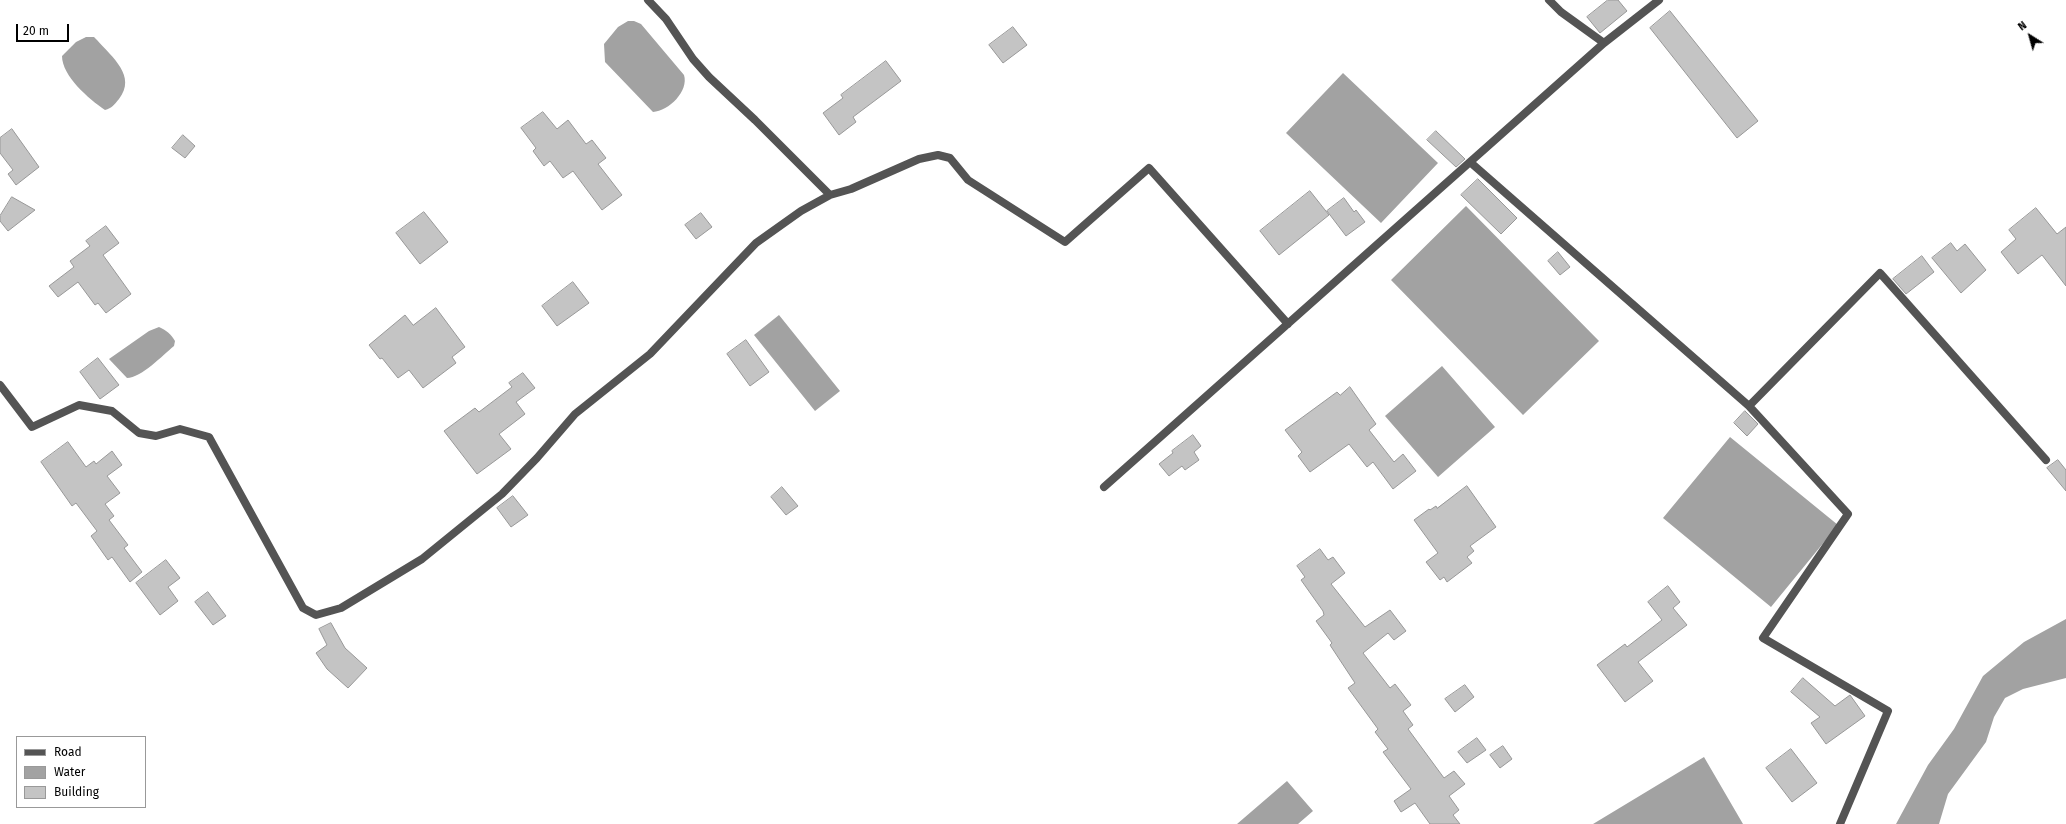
<!DOCTYPE html>
<html>
<head>
<meta charset="utf-8">
<style>
	body { margin:0 }
	#map { position:relative; width:2066px; height:824px; overflow:hidden; background:#fff; font-family:"Fira Sans",sans-serif }
	canvas { display:block }
	.legend { position:absolute; left:16px; top:736px; width:130px; height:72px; box-sizing:border-box; background:#fff; border:1px solid #999; margin:0; padding:5px 7px; list-style:none; font-size:12px; color:#000 }
	.legend li { display:flex; align-items:center; gap:8px; height:20px }
	.legend b { width:20px; border:1px solid #999 }
	.north { position:absolute; left:2010px; top:16px; width:40px; height:40px; -webkit-text-stroke:3px #fff; paint-order:stroke; rotate:323deg; font-size:11px; font-weight:700; line-height:16px; text-align:center; color:#000 }
	.north::after { content:''; display:block; margin:auto; width:14px; height:18px; background:#000; clip-path:polygon(50% 0,100% 100%,50% 72%,0 100%) }
	.scale { position:absolute; left:16px; top:24px; width:53px; height:18px; box-sizing:border-box; border:2px solid #000; border-top:0; padding-left:5px; font-size:12px; line-height:14px; white-space:nowrap; color:#000; -webkit-text-stroke:3px #fff; paint-order:stroke }
</style>
</head>
<body>
<div id="map">
<canvas width="2066" height="824"></canvas>
<ul class="legend">
<li><b style="height:5px;background:#545454"></b>Road</li>
<li><b style="height:11px;background:#a2a2a2"></b>Water</li>
<li><b style="height:11px;background:#c4c4c4"></b>Building</li>
</ul>
<div class="north">N</div>
<div class="scale">20 m</div>
</div>
<script>
const ctx = document.querySelector('canvas').getContext('2d');
ctx.lineJoin = 'round';
function paint(path, color) { ctx.fillStyle = color; ctx.fill(path, 'evenodd'); }
function trace(path, color, width, dash) { ctx.strokeStyle = color; ctx.lineWidth = width; ctx.lineCap = dash ? 'butt' : 'round'; ctx.setLineDash(dash || []); ctx.stroke(path); }
paint(new Path2D(`
	M628 21H634L641 24 684 75C689 91 669 111 653 112L605 62 604 44 618 27Z
	M86 37H94L97 40C112 57 137 76 119 99 114 105 112 108 105 110 89 99 62 76 62 56L76 42Z
	M1343 73 1438 163 1381 223 1286 133Z
	M1466 206 1599 341 1523 415 1391 280Z
	M779 315 840 391 815 411 754 335Z
	M159 327C166 330 171 334 175 341L174 346C163 355 141 378 127 378L109 359 149 331Z
	M1442 366 1495 427 1438 477 1385 416Z
	M1730 437 1838 525 1771 607 1663 518Z
	M2066 619V678L2023 689 2005 698 1994 717 1986 742 1948 794 1939 824H1896L1928 765 1954 729 1983 676 2024 642Z
	M1704 757 1743 824H1593Z
	M1287 781 1313 811 1298 824H1237Z`), '#a2a2a2');
const building = new Path2D(`
	M1608 0H1618L1627 11 1600 33 1587 17Z
	M1670 11 1758 121 1737 138 1650 28Z
	M1013 27 1027 45 1003 63 989 45Z
	M886 61 901 81 853 117 856 122 839 135 823 113 843 98 841 95Z
	M543 112 557 129 568 120 586 144 592 140 606 158 598 164 622 195 602 210 573 171 563 178 550 161 544 166 533 151 536 148 521 128Z
	M12 129 39 167 16 185 8 174 13 170 0 153V138Z
	M1436 131 1465 159 1456 167 1427 140Z
	M183 135 195 146 185 158 172 148Z
	M1478 179 1517 218 1501 234 1461 195Z
	M1310 191 1329 215 1279 255 1260 231Z
	M12 197 35 210 8 231 0 221V216Z
	M1344 198 1354 212 1356 210 1365 222 1346 236 1327 211Z
	M2036 208 2057 234 2066 227V286L2042 255 2018 274 2001 252 2016 239 2009 230Z
	M424 212 448 242 420 264 396 233Z
	M701 213 712 227 696 239 685 225Z
	M106 226 119 243 103 255 131 294 106 313 98 303 95 305 78 282 58 297 49 286 74 267 70 261 90 246 86 241Z
	M1951 243 1957 251 1965 244 1986 270 1961 293 1932 258Z
	M1558 252 1570 267 1560 275 1548 261Z
	M1922 256 1934 272 1906 294 1893 279Z
	M573 282 589 303 557 326 542 306Z
	M436 308 465 347 452 357 456 363 423 388 409 370 398 378 382 358 380 359 369 345 405 315 413 325Z
	M746 340 769 372 750 386 727 354Z
	M98 358 119 385 100 399 80 372Z
	M523 373 535 388 516 402 525 414 499 434 511 449 477 474 444 431 475 408 479 412 512 387 509 383Z
	M1350 387 1376 424 1369 430 1394 462 1403 454 1416 471 1393 489 1373 462 1367 467 1349 444 1310 472 1298 456 1302 452 1285 430 1337 392 1340 395Z
	M1745 411 1758 424 1747 436 1734 423Z
	M1193 435 1201 446 1194 452 1199 460 1185 470 1182 466 1169 476 1159 464 1173 453 1172 451Z
	M68 442 86 467 94 461 96 464 112 451 122 465 107 476 120 493 105 504 114 516 109 520 128 545 124 548 142 572 130 582 112 557 108 560 91 536 97 531 76 503 72 506 41 462Z
	M2058 460 2066 470V491L2047 468Z
	M1467 486 1496 527 1470 546 1474 551 1467 557 1472 563 1447 582 1444 577 1440 580 1426 562 1438 553 1414 520 1429 509 1430 510 1436 506 1437 508Z
	M782 487 798 506 786 515 771 497Z
	M513 496 528 515 511 527 497 508Z
	M1320 549 1328 560 1333 557 1345 573 1331 584 1365 627 1390 610 1406 631 1394 640 1388 633 1363 653 1390 688 1395 684 1411 705 1403 711 1413 725 1408 729 1444 778 1454 771 1465 784 1449 796 1459 810 1453 815 1460 824H1430L1415 803 1401 812 1394 801 1411 789 1383 752 1388 749 1375 732 1378 729 1348 688 1355 683 1330 645 1332 643 1316 621 1324 615 1323 611 1301 580 1305 577 1297 566Z
	M166 560 180 578 168 587 178 601 160 615 136 583Z
	M1668 586 1680 602 1673 608 1687 625 1638 662 1653 681 1625 702 1597 665 1625 644 1627 647 1662 620 1648 602Z
	M208 592 226 616 213 625 195 602Z
	M331 623 345 648 367 668 348 688 327 669 316 653 327 645 319 629Z
	M1803 678 1835 706 1850 695 1865 716 1826 744 1811 723 1820 717 1791 692Z
	M1465 685 1474 697 1455 712 1445 699Z
	M1477 738 1486 750 1467 763 1458 752Z
	M1503 746 1512 759 1500 768 1490 755Z
	M1791 749 1817 783 1792 802 1766 768Z`);
paint(building, '#c4c4c4');
trace(building, '#989898', 1);
trace(new Path2D(`
	M648 0 666 19 693 59 709 77 755 120 830 195 851 189 919 159 938 155 950 158 968 180 1065 242 1149 168 1288 324
	M1549 0 1561 12 1604 43
	M1470 162 1749 406 1848 514 1763 638 1888 711 1840 824
	M0 385 32 427 79 405 112 411 139 433 156 436 180 429 209 437 303 608 316 615 341 608 422 559 502 494 537 458 575 414 650 354 756 243 801 211 830 195
	M1749 406 1880 273 2046 460
	M1104 487 1604 43 1659 0`), '#545454', 8);
</script>
</body>
</html>
